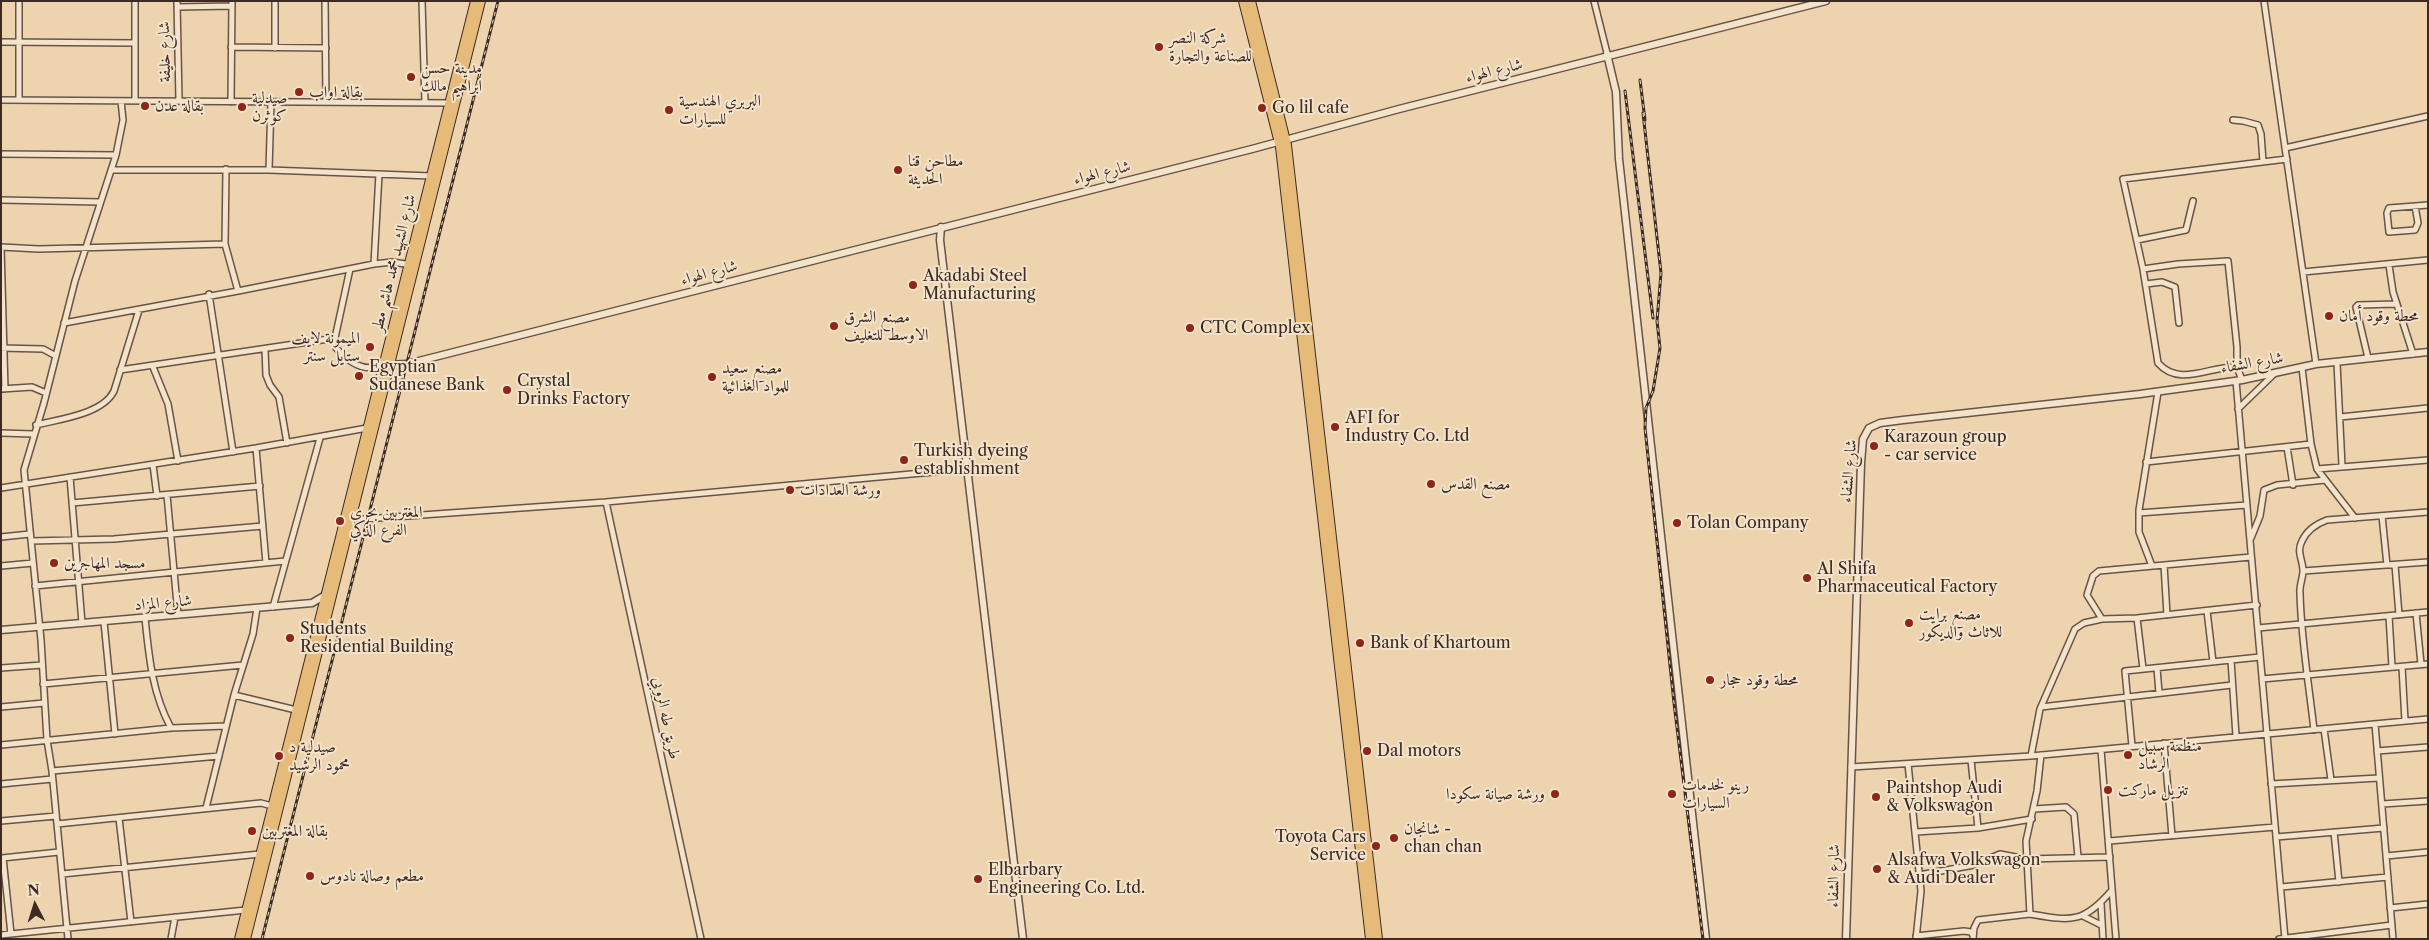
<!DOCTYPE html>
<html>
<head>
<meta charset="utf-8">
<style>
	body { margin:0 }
	#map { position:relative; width:2429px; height:940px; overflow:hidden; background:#edd4af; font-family:"Libre Caslon Text",serif }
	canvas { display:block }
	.frame { position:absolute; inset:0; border:2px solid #3c2a23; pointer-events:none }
	.north { position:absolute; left:10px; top:880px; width:50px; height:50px; -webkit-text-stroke:4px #f3e3cb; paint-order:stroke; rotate:355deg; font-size:14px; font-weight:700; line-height:20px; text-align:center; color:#3c2a23 }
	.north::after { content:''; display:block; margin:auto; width:18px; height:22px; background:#3c2a23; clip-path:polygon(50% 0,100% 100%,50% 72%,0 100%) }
</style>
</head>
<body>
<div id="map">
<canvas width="2429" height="940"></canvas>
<div class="frame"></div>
<div class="north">N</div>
</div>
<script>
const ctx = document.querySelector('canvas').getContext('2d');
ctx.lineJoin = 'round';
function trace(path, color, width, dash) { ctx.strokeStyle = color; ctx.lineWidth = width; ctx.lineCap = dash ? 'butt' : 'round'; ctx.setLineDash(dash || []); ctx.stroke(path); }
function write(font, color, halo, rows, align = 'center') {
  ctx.font = font + ' "Libre Caslon Text",Amiri,serif'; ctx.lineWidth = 4; ctx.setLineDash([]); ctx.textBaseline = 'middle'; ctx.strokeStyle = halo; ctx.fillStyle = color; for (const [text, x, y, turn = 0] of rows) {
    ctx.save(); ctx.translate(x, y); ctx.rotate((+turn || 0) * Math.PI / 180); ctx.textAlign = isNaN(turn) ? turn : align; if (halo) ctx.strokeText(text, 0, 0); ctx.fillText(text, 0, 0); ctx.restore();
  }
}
const minor = new Path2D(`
	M19 1V100
	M135 1V101
	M177 1 179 101
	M325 1 326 102
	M422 1 425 103
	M1594 1 1607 53
	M2264 1 2316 364
	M177 7 232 6
	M1 42 135 43
	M231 47 326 48
	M275 48V1
	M1 100 450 103
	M231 102 232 1
	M2233 120 2243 121 2258 125 2261 134 2263 162
	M2285 148 2428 116
	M1 154 116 155
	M111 170H269L431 176
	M269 170 271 102
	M1 200 100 202
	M2415 206 2418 223 2415 230 2389 232 2387 213 2389 208 2428 205
	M2137 240 2186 230 2193 201
	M225 244 226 169
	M1 247 39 249 225 244 238 291 374 264 392 262 412 265
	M1 247 5 389
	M374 264 379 174
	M2389 265 2393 292 2413 354
	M2143 269 2178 264 2228 261 2237 347V367
	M2303 272 2428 260
	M2146 284 2162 282 2175 287 2179 323
	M209 294 233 452
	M64 323 238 291
	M335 338 350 269
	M1 348 43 349 56 356
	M265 349 266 375 270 385 279 397 287 443
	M2368 358 2356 307 2358 305 2397 304
	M2337 363 2342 466
	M153 367 168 404 178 461
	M2302 368 2311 444 2317 469 2355 518
	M120 370 335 338 336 348C348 362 363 373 383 365
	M2242 380 2237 367C2211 365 2180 388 2158 363L2143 269 2123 179 2287 159
	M2236 381 2285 939
	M1 389 32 387 46 393
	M2238 409 2274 374
	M2340 417 2428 408
	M36 425C60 419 103 414 114 391L139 310
	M1 433 33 434
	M2287 447 2293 485
	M256 448 266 563
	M2146 462 2311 444
	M153 465 157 496
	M2317 469 2428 460
	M70 477 82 623
	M1 488 256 448 367 428
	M167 495 178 615
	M606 502 701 939
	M72 503 260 486
	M2139 513 2247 505
	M2382 516 2387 565
	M351 520 606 502 966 469
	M1 537 30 534
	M2251 538 2260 516 2264 490 2277 485 2325 480
	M31 541 114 539 263 526
	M2164 565 2167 615
	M2395 565 2399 615
	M1 566 33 563
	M2152 566 2139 532V510L2158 392
	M2303 571 2428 562
	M35 586 285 561
	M273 607 320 438
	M2207 611 2213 662
	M2416 613 2421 664
	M2389 616 2392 667
	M145 618C149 657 152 693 171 728
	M2137 618 2143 669
	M2102 619 2087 595 2093 576 2099 571 2251 557
	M104 622 115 734
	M2258 628 2428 612
	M2231 660 2236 736
	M2402 667 2405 721
	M1 668 42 665
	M2157 668 2159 693
	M2262 679 2428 664
	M43 684 243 665
	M234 695 296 710
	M1 707 44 703
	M2041 707 2232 685
	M2375 724 2393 939
	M2324 729 2331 780
	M2314 730C2309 685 2301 639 2300 593 2299 586 2303 578 2303 571 2303 560 2296 552 2302 541 2307 530 2316 524 2327 520L2428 512
	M2164 743 2172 836
	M1 745 171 728 226 726
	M2132 746 2125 671 2260 657
	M2101 750 2116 939
	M2377 751 2428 747
	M2041 755 2037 791 2026 841 2030 914C2071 921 2083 924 2112 890
	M2031 756 2040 709 2075 629 2084 623 2102 619 2137 618 2257 605
	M1971 760 1978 828
	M1908 764 1921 891 1916 939
	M1851 767 2031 756 2428 719
	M52 771 219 756
	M1 784 52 779
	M2271 784 2379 778
	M2382 804 2428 801
	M206 808 234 695 253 634 257 608
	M2034 809 2066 807 2074 814 2078 857
	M119 818 131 922
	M1 821 56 816
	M57 824 261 803 272 806
	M1916 832 1978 828 2032 819
	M2334 832 2339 882
	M2276 837 2384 828
	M2109 841 2275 827
	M2386 856 2428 852
	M2 858 59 852
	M3 858 11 934
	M62 874 260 854
	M1919 875 1974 865 2000 854 2026 859 2110 857
	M2281 887 2388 877
	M2101 904 2103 939
	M2390 908 2428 904
	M2083 916 2101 925
	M1 935 246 910
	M1916 936 1964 931 1971 932 1973 935
	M68 939 52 771 47 740 41 640 24 470 44 403 75 281 116 155 123 120 121 101
	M171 939 175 917
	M1973 939 1974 928 1978 920 2030 914
	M2279 939 2392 925`);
const tertiary = new Path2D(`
	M1607 54 1616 92 1619 159 1706 939
	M941 227 940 240 1023 939
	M386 365 407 364 1252 149 1399 109 1826 1
	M1 630 312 603 324 596
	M1846 939 1861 463 1863 439 1869 428 1880 423 1903 420 2140 394 2242 380 2316 364 2428 352`);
const primary = new Path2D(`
	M1243 1 1280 147 1370 939
	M1251 1 1287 145 1378 939
	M239 939 475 1
	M246 939 481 1`);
trace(minor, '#685446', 8);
trace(tertiary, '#685446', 9);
trace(primary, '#3c2a23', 10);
trace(minor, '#f3e3cb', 5);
trace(tertiary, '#f3e3cb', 6);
trace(primary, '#e6ba78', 8);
const rail = new Path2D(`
	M1640 80 1645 120
	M1625 91 1653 318
	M1643 113 1661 273 1657 321 1660 348 1653 391 1646 408 1645 428 1674 703 1703 939
	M262 939 498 1`);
trace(rail, '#3c2a23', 3);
trace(rail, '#f3e3cb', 1, [4]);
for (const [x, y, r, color] of [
	[1159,47,5,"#8f2418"],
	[411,77,5,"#8f2418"],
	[299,92,5,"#8f2418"],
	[145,106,5,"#8f2418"],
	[242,107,5,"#8f2418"],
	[1262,108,5,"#8f2418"],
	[669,110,5,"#8f2418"],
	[898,170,5,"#8f2418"],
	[913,285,5,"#8f2418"],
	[2329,316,5,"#8f2418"],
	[834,326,5,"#8f2418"],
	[1190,328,5,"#8f2418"],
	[370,347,5,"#8f2418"],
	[359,376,5,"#8f2418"],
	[712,377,5,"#8f2418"],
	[507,390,5,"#8f2418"],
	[1335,427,5,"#8f2418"],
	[1874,446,5,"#8f2418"],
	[904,460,5,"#8f2418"],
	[1431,484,5,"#8f2418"],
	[790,490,5,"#8f2418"],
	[340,521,5,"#8f2418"],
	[1677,523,5,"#8f2418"],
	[54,563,5,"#8f2418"],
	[1807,578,5,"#8f2418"],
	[1909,623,5,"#8f2418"],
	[290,638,5,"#8f2418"],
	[1360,643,5,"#8f2418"],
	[1710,680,5,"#8f2418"],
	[1367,751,5,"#8f2418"],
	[2128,755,5,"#8f2418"],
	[279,756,5,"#8f2418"],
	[2108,790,5,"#8f2418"],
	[1555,794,5,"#8f2418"],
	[1672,794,5,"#8f2418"],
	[1876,797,5,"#8f2418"],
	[252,831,5,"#8f2418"],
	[1394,838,5,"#8f2418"],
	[1376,846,5,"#8f2418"],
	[1877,869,5,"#8f2418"],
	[310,876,5,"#8f2418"],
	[978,879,5,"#8f2418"]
]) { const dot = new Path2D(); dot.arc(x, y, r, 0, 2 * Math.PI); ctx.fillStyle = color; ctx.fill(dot); trace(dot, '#f3e3cb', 2); }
write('16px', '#3c2a23', '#f3e3cb', [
	["شركة النصر",1169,38],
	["للصناعة والتجارة",1169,56],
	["مدينة حسن",421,68],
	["ابراهيم مالك",421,86],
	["بقالة اواب",309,92],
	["صيدلية",252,98],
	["كوثرن",252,116],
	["البربري الهندسية",679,101],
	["للسيارات",679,119],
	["بقالة عدن",155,106],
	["Go lil cafe",1272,108],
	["مطاحن قنا",908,161],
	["الحديثة",908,179],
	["Akadabi Steel",923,276],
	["Manufacturing",923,294],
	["محطة وقود أمان",2339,316],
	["مصنع الشرق",844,317],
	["الاوسط للتغليف",844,335],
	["CTC Complex",1200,328],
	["الميمونة لايف",360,338,"right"],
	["ستايل سنتر",360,356,"right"],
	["Egyptian",369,367],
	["Sudanese Bank",369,385],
	["مصنع سعيد",722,368],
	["للمواد الغذائية",722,386],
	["Crystal",517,381],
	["Drinks Factory",517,399],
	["AFI for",1345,418],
	["Industry Co. Ltd",1345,436],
	["Karazoun group",1884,437],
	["- car service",1884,455],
	["Turkish dyeing",914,451],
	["establishment",914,469],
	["مصنع القدس",1441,484],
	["ورشة العدادات",800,490],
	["المغتربين بحري",350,512],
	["الفرع الذكي",350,530],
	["Tolan Company",1687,523],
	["مسجد المهاجرين",64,563],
	["Al Shifa",1817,569],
	["Pharmaceutical Factory",1817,587],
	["مصنع برايت",1919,614],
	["للاثاث والديكور",1919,632],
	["Students",300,629],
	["Residential Building",300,647],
	["Bank of Khartoum",1370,643],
	["محطة وقود حجار",1720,680],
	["منظمة سبيل",2138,746],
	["الرشاد",2138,764],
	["صيدلية د",289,747],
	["محمود الرشيد",289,765],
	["Dal motors",1377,751],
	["رينو لخدمات",1682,785],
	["السيارات",1682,803],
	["Paintshop Audi",1886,788],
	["& Volkswagon",1886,806],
	["تنزيل ماركت",2118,790],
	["ورشة صيانة سكودا",1545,794,"right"],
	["شانجان -",1404,829],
	["chan chan",1404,847],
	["بقالة المغتربين",262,831],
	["Toyota Cars",1366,837,"right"],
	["Service",1366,855,"right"],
	["Alsafwa Volkswagon",1887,860],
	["& Audi Dealer",1887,878],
	["Elbarbary",988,870],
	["Engineering Co. Ltd.",988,888],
	["مطعم وصالة نادوس",320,876]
], 'left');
write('16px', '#3c2a23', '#f3e3cb', [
	["شارع خليفة",165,52,-91],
	["شارع الهواء",1494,71,-14],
	["شارع الهواء",1102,173,-14],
	["شارع الشهيد محمد هاشم مطر",394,263,-76],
	["شارع الهواء",709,273,-15],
	["شارع الشفاء",2252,363,-10],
	["شارع الشفاء",1849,471,-85],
	["شارع المزاد",163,603,-5],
	["طريق طه الروبي",666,718,78],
	["شارع الشفاء",1834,876,-89]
]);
</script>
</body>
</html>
